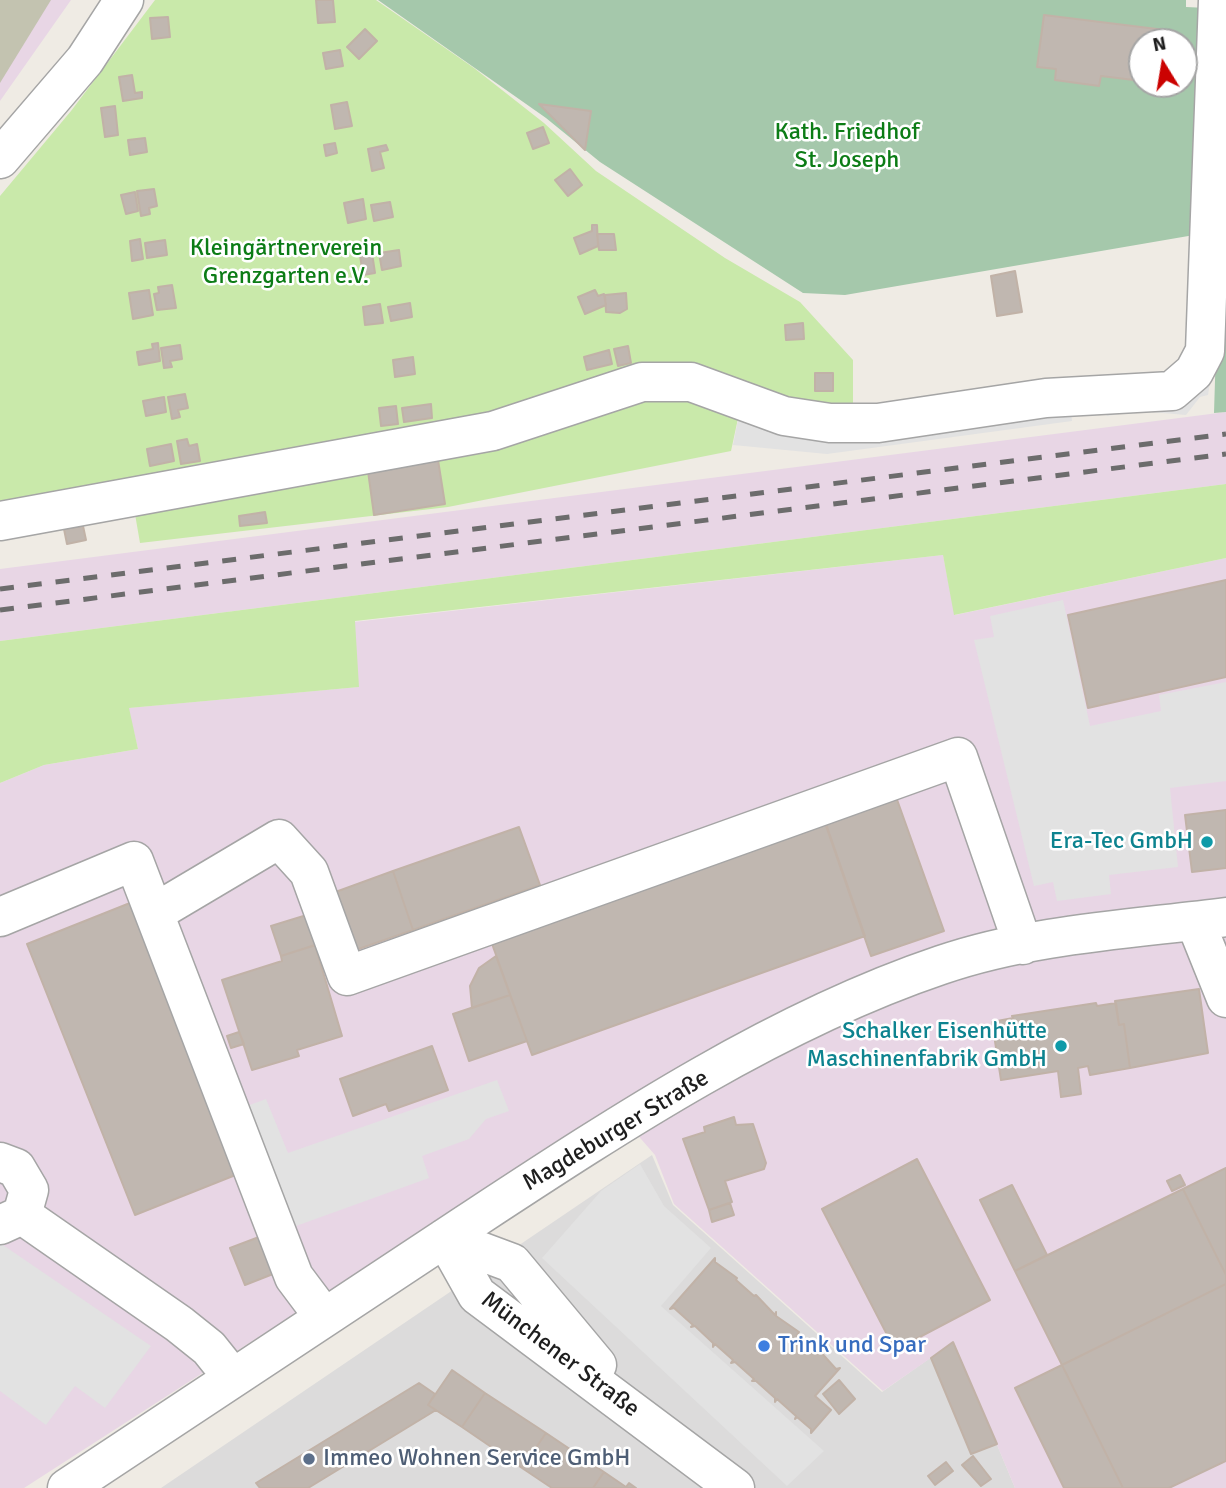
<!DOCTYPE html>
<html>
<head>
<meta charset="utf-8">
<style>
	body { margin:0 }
	#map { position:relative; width:1226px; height:1488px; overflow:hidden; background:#efebe4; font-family:Signika,sans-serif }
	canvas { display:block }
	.north { position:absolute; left:1128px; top:28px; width:70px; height:70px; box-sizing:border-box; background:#fff; border:2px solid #a5a5a5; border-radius:50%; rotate:349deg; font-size:19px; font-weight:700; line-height:28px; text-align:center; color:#1e1e1e }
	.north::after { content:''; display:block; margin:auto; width:24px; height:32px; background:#cb0201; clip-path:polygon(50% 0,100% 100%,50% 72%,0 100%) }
</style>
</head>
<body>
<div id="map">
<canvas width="1226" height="1488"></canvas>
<div class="north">N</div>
</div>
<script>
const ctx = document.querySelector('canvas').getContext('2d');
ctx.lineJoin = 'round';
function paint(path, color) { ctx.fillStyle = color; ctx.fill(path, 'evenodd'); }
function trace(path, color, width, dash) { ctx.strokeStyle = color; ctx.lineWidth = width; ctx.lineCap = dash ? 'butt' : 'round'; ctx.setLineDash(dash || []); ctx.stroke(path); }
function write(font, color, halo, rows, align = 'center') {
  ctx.font = font + ' Signika,sans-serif'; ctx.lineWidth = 5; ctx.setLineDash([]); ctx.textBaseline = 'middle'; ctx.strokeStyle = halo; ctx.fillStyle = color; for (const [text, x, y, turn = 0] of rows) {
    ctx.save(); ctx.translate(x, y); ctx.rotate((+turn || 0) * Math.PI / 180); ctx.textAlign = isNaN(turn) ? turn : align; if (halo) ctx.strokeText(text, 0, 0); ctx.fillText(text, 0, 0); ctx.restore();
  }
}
paint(new Path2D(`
	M652 1155 673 1205 882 1392 954 1341 1015 1488H161Z`), '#dcdbdb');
paint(new Path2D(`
	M0 0H71L0 101Z
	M1226 412V484L0 641V569Z
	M943 555 955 615 1226 558V1488H1015L954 1342 883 1391 674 1204 655 1155 614 1108 24 1488H0V783L44 765 138 749 128 708 358 687 354 622Z`), '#e8d6e5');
paint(new Path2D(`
	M0 0H51L0 83Z`), '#c3c3b0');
paint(new Path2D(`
	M155 0H376L474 68 544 123 596 171 725 258 800 302 853 360V417L740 409 731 451 448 507 140 543 131 491 0 514V196L71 111Z
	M1226 484V558L954 615 943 555 355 621 359 687 129 708 138 749 44 765 0 783V641Z`), '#c9e9aa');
paint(new Path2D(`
	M378 0H1186V7L1207 8 1200 234 845 295 803 293 600 162 546 118ZM1142 42H1184V84H1142Z
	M1226 21V412L1214 413Z`), '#a5c8ab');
paint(new Path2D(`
	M1214 357 1208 395 1200 397 1186 415 1139 411 1107 416 1101 403Z
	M1070 404 1072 421 827 454 733 445 740 410Z
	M1063 600 1090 726 1161 711 1159 695 1226 682V781L1170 788 1178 867 1109 875 1111 894 1057 901 1053 882 1034 886 974 640 994 637 990 616Z
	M497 1080 509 1111 486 1119 469 1139 422 1156 429 1178 296 1226 247 1106 266 1099 288 1153Z
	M640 1164 664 1206 711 1248 661 1306 824 1451 787 1486 542 1258 601 1191Z
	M0 1243 151 1346 105 1408 75 1386 46 1425 0 1391Z`), '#e2e2e2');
const building = new Path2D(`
	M316 0H333L335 22 318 23Z
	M1044 15 1173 31 1171 42H1142V81L1101 76 1099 86 1055 80 1056 69 1037 67Z
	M168 17 170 37 152 39 150 18Z
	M365 29 377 41 359 59 347 47Z
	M340 50 343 66 326 69 323 53Z
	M132 75 135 93 142 92V98L123 101 119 77Z
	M347 102 352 126 335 129 331 105Z
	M539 104 591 111 585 150Z
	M115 106 118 135 105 137 101 108Z
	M543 127 549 143 533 149 527 133Z
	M145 138 147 152 130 155 128 140Z
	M335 143 337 153 326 156 324 145Z
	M386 145 388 150 380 152 384 168 372 171 368 149Z
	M570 169 582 185 568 196 555 180Z
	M154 189 157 206 149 208 150 214 141 216 137 191Z
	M135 192 138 211 126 214 121 195Z
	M363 199 366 219 348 223 344 203Z
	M390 202 393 217 374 221 371 205Z
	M592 225H597L598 246 580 254 574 238 592 231Z
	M597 234H614L616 250H599Z
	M140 239 143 259 132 261 130 241Z
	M165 240 167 255 147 258 145 243Z
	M399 250 401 266 382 270 379 253Z
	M372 253 375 273 363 275 360 255Z
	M1015 271 1022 312 997 316 991 276Z
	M172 285 176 308 157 310 154 294 159 293 158 287Z
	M149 290 153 315 133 319 129 293Z
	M595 290 598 296 604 294 606 305 585 314 578 297Z
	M626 293 627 309 620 313 606 312 605 295Z
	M410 303 412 317 391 321 388 307Z
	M380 304 383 323 365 325 363 307Z
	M803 323 804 339 786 340 785 325Z
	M158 343 160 361 139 365 137 352 153 349 152 344Z
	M180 345 182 359 170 361 172 367 164 368 161 348Z
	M628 346 631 363 618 366 614 349Z
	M609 350 612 364 587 370 584 357Z
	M413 357 415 374 395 377 393 360Z
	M815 373H833V391H815Z
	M185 394 188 408 178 410 180 417 172 419 168 397Z
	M164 397 166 412 146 416 143 401Z
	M431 404 432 418 404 422 402 408Z
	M396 406 398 424 381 426 379 408Z
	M187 439 189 446 197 444 200 461 181 464 177 441Z
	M171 444 174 461 150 466 147 449Z
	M438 460 445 504 374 515 368 471Z
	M265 512 267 523 240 526 239 516Z
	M83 526 86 540 67 544 64 529Z
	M1226 580V677L1088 708 1068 615Z
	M895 794 944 931 871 956 824 820Z
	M1226 810V868L1192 872 1185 815Z
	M825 821 865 936 532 1055 491 941Z
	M519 827 540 885 413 930 393 871Z
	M393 871 413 930 350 952 330 894Z
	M130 903 238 1174 135 1215 27 944Z
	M310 914 319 944 281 956 271 926Z
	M315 945 342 1036 297 1050 299 1056 252 1070 222 980 282 961 281 956Z
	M496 956 510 995 472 1008 470 986 479 968Z
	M1199 989 1208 1053 1130 1068 1124 1024 1119 1025 1115 1001Z
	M510 995 527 1041 469 1061 453 1014Z
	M1096 1003 1097 1006 1116 1003 1119 1025 1124 1024 1130 1068 1090 1075 1088 1066 1078 1068 1081 1094 1061 1097 1058 1071 1001 1080 992 1022 1013 1018 1012 1016Z
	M239 1032 244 1044 231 1048 227 1036Z
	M432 1046 448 1090 389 1111 386 1104 353 1116 340 1079Z
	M734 1117 736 1125 753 1124 766 1163 764 1169 725 1181 732 1202 709 1210 683 1139 705 1132 704 1127Z
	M917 1159 990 1300 895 1350 822 1209Z
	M1226 1168V1275L1183 1189Z
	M1180 1175 1185 1185 1172 1191 1167 1181Z
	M1012 1185 1047 1255 1015 1271 980 1200Z
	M1183 1189 1226 1275V1284L1062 1365 1015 1271Z
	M730 1203 734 1215 712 1222 709 1210Z
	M259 1237 273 1274 245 1285 230 1248Z
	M715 1258V1262L737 1278 736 1280 754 1296 756 1295 775 1315 776 1312V1316L799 1332 797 1335 816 1351 818 1349 836 1369 840 1368 815 1396 831 1410 811 1433V1429L797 1417 795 1419 796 1416 777 1399 775 1402V1398L756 1381H752L754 1379 735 1362 731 1363 733 1360 715 1344 713 1347V1343L695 1326 691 1327 693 1325 674 1308 670 1309Z
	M1226 1284V1461L1169 1488H1123L1062 1365Z
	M953 1342 997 1444 971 1454 931 1358Z
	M1062 1365 1123 1488H1064L1015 1388Z
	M452 1370 485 1393 462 1427 428 1405Z
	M839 1380 855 1399 839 1414 823 1394Z
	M419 1383 435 1394 428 1405 436 1410 308 1488H260L256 1483Z
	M485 1393 546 1433 522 1468 462 1427Z
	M546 1433 604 1472 593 1488H552L522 1468Z
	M973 1456 991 1479 981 1486 962 1465Z
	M946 1462 953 1471 935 1485 928 1476Z
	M604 1472 626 1487 629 1483 636 1488H593Z`);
paint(building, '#c0b7b0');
trace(building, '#c1b2a7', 2);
const minor = new Path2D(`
	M0 159 85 60 124 0
	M0 521 493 431 642 382H691L784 416 830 423H878L1046 398 1172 391 1194 372 1205 351 1218 0
	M156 912 279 839 309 872 347 976 958 757 1023 945
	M0 917 134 861 294 1277 324 1317
	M1195 921 1226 998
	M0 1162 16 1168 29 1190 22 1215 0 1225
	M22 1215 179 1324 209 1348 233 1378
	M445 1238 477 1295 735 1488
	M445 1238 512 1263 597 1365
	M67 1488C197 1402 327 1316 457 1230 608 1131 769 1023 941 965 1031 934 1132 929 1226 917`);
trace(minor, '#a5a5a5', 41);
trace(minor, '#fff', 38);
trace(new Path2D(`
	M0 589 1226 434
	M0 610 1226 454`), '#6c6c6c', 5, [14, 14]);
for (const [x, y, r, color] of [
	[1207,842,7,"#0f9aa8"],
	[1061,1046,7,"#0f9aa8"],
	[764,1346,7,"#3f7fe0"],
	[309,1459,7,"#5c6f8a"]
]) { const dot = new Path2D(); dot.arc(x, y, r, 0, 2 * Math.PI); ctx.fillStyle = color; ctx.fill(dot); trace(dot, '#fff', 2.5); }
write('24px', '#0c7c16', '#fff', [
	["Kath. Friedhof",847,133],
	["St. Joseph",847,161],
	["Kleingärtnerverein",286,249],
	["Grenzgarten e.V.",286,277]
]);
write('24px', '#0d838f', '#fff', [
	["Era-Tec GmbH",1193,842],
	["Schalker Eisenhütte",1047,1032],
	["Maschinenfabrik GmbH",1047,1060]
], 'right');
write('24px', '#1e1e1e', '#fff', [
	["Magdeburger Straße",616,1131,-31],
	["Münchener Straße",560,1355,37]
]);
write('24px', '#366cbe', '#fff', [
	["Trink und Spar",778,1346]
], 'left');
write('24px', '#4e5e75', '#fff', [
	["Immeo Wohnen Service GmbH",323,1459]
], 'left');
</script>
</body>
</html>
